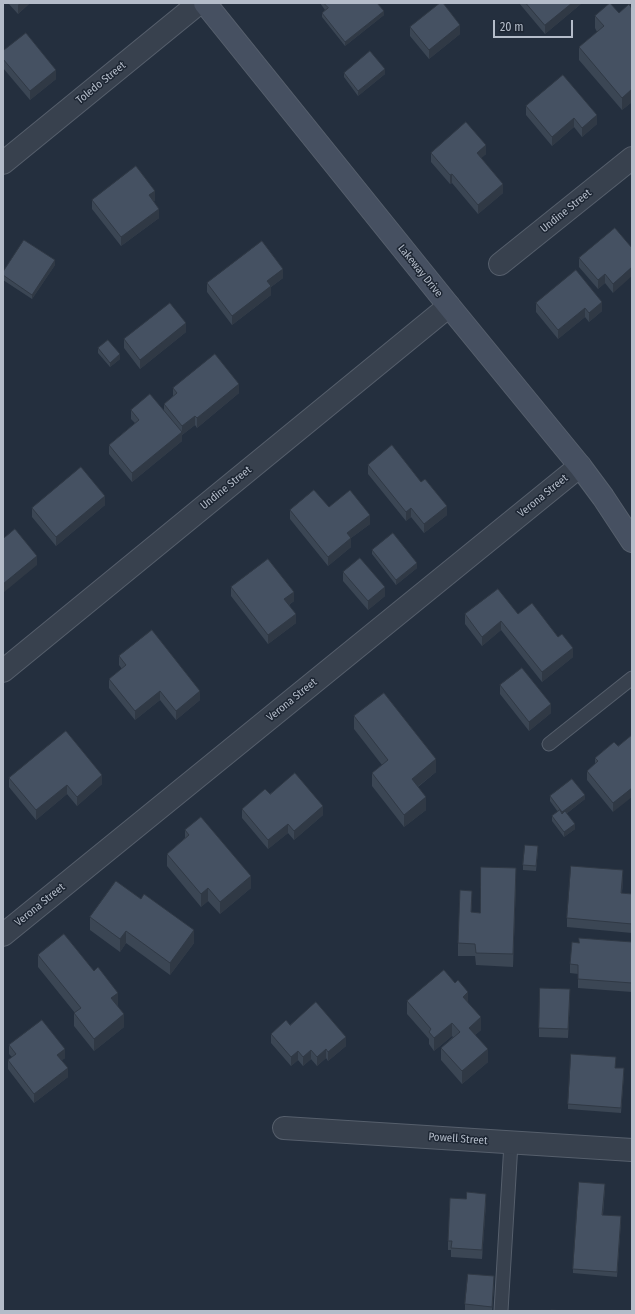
<!DOCTYPE html>
<html>
<head>
<meta charset="utf-8">
<style>
	body { margin:0 }
	#map { position:relative; width:635px; height:1314px; overflow:hidden; background:#242f3e; font-family:"Fira Sans Condensed",sans-serif }
	canvas { display:block }
	.frame { position:absolute; inset:0; border:4px solid #b4bcc9; pointer-events:none }
	.scale { position:absolute; left:493px; top:20px; width:80px; height:18px; box-sizing:border-box; border:2px solid #b4bcc9; border-top:0; padding-left:5px; font-size:12px; line-height:14px; white-space:nowrap; color:#b4bcc9; -webkit-text-stroke:3px #1d2633; paint-order:stroke }
</style>
</head>
<body>
<div id="map">
<canvas width="635" height="1314"></canvas>
<div class="frame"></div>
<div class="scale">20 m</div>
</div>
<script>
const ctx = document.querySelector('canvas').getContext('2d');
ctx.lineJoin = 'round';
function trace(path, color, width, dash) { ctx.strokeStyle = color; ctx.lineWidth = width; ctx.lineCap = dash ? 'butt' : 'round'; ctx.setLineDash(dash || []); ctx.stroke(path); }
function paint(path, color) { ctx.fillStyle = color; ctx.fill(path, 'evenodd'); }
function write(font, color, halo, rows, align = 'center') {
  ctx.font = font + ' "Fira Sans Condensed",sans-serif'; ctx.lineWidth = 3; ctx.setLineDash([]); ctx.textBaseline = 'middle'; ctx.strokeStyle = halo; ctx.fillStyle = color; for (const [text, x, y, turn = 0] of rows) {
    ctx.save(); ctx.translate(x, y); ctx.rotate((+turn || 0) * Math.PI / 180); ctx.textAlign = isNaN(turn) ? turn : align; if (halo) ctx.strokeText(text, 0, 0); ctx.fillText(text, 0, 0); ctx.restore();
  }
}
const lane = new Path2D(`
	M549 744 632 678
	M501 1311 511 1143`);
const street = new Path2D(`
	M3 163 199 3
	M500 264 632 158
	M3 671 449 306
	M3 935 580 466
	M284 1128 632 1150`);
const secondary = new Path2D(`
	M205 3 449 306 580 466 603 497 632 541`);
trace(lane, '#565f6c', 15);
trace(street, '#565f6c', 24);
trace(secondary, '#565f6c', 24);
trace(lane, '#38414e', 13);
trace(street, '#38414e', 22);
trace(secondary, '#465061', 22);
paint(new Path2D(`
	M8 3H30L18 14Z
	M320 3H377L384 15 345 46 322 17V13L325 10Z
	M519 3H582L545 34Z
	M632 9V102L622 110 579 60V47L597 32 595 28V16L619 13Z
	M410 27 460 34 429 59 410 36Z
	M3 51 56 79 30 100 3 68Z
	M344 73 385 74 358 96 344 77Z
	M526 106 597 124 582 137 574 127 552 146 526 115Z
	M431 153 486 154 481 158 503 193 478 214 452 183 450 184 431 162Z
	M92 200H155L154 201 159 218 121 246 92 209Z
	M615 228 613 293 605 283 598 289 579 267V258Z
	M55 265 32 299 3 280V272Z
	M283 278 271 287V295L232 325 207 292V283Z
	M602 302V311L589 322 585 317 558 339 536 312V303Z
	M186 332 140 369 124 348V339Z
	M98 348 120 359 110 367 98 353Z
	M173 388 239 393 197 428 195 425 182 435V434V441L132 482 109 454V445L135 423 131 419V410L164 411V404L173 396Z
	M368 465 447 515 424 533 411 517 406 521 368 474Z
	M105 505 56 546 32 517V508Z
	M329 507 370 524 351 538V547L328 566 290 519V510Z
	M372 550 417 568 396 585 372 554Z
	M343 572 385 596 368 610 343 581Z
	M231 587 294 601 289 605 296 623 268 644 231 596Z
	M465 614H518L573 657 542 682 501 630 482 646 465 624Z
	M119 656 200 700 176 720 160 700 135 720 109 688V679L122 669 119 665Z
	M500 685 551 713 529 731 500 694Z
	M354 716 436 772 418 787 426 810 404 827 372 786V773L382 765 354 729Z
	M614 742 613 812 587 780V771L595 764V758Z
	M9 778 102 784 77 806 67 794 36 820 9 787Z
	M270 794 323 815 294 840 288 833 268 849 242 818V809Z
	M550 796 585 799 566 814 575 829 564 837 552 821V816L558 812 550 801Z
	M185 830 251 888 220 914 208 901 201 907 167 866V854L185 838Z
	M538 850 536 871 523 870V865Z
	M623 879 622 893 632 894V933L567 927V918Z
	M516 881 513 967 476 965 475 956H458V943L472 904 471 912 480 913Z
	M3 887 4 893V902L3 903Z
	M90 917 194 943 170 975 126 943 120 952 90 930Z
	M632 942V992L578 988V974L570 973V964L579 943Z
	M38 955 118 1005 117 1006 124 1027 94 1051 74 1026V1013H75L38 967Z
	M570 998 568 1038 539 1037V1028Z
	M407 1001 468 1003 481 1030 475 1035 488 1062 462 1084 441 1060V1048L453 1037 452 1036 434 1051 429 1044V1039L407 1014Z
	M290 1025 346 1046 328 1061 326 1058 317 1066 311 1059 303 1066 298 1060 291 1066 271 1043V1034Z
	M9 1045 65 1058 62 1060 68 1077 34 1103 8 1069V1060L12 1057 9 1054Z
	M616 1068 624 1073 621 1113 568 1109V1104Z
	M605 1188 603 1215 621 1221 617 1277 573 1273V1269Z
	M486 1203 482 1259 451 1257V1250H448V1241Z
	M494 1285 492 1311H465V1304Z`), '#3b4654');
paint(new Path2D(`
	M20 3H30L18 14V5Z
	M572 3H582L545 34V25Z
	M384 11V15L345 46V42Z
	M460 25V34L429 59V50Z
	M385 69V74L358 96V91Z
	M56 70V79L30 100V91Z
	M632 89V102L622 110V98Z
	M597 115V124L582 137V128Z
	M574 118V127L552 146V137Z
	M486 145V154L477 162V153Z
	M452 174V183L450 184V175Z
	M503 184V193L478 214V205Z
	M155 191V200L149 204V195Z
	M159 209V218L121 246V237Z
	M55 260V265L32 299V295Z
	M632 267V276L613 293V284Z
	M283 269V278L271 287V295L232 325V316L267 281Z
	M605 274V283L598 289V280Z
	M602 302V311L589 322V313Z
	M585 308V317L558 339V330Z
	M186 323V332L140 369V360Z
	M120 354V359L110 367V363Z
	M239 384V393L197 428V418Z
	M195 416V425L182 435V426Z
	M182 432V441L132 482V473Z
	M105 496V505L56 546V537Z
	M447 506V515L424 533V524Z
	M411 508V517L406 521V512Z
	M370 515V524L351 538V547L328 566V557L347 533Z
	M37 556V565L3 593V584Z
	M417 563V568L396 585V580Z
	M385 587V596L368 610V601Z
	M294 592V601L284 608V599Z
	M296 614V623L268 644V635Z
	M501 621V630L482 646V637Z
	M573 648V657L542 682V672Z
	M160 691V700L135 720V711Z
	M200 691V700L176 720V711Z
	M551 704V713L529 731V722Z
	M436 759V772L412 791V779Z
	M102 775V784L77 806V797Z
	M67 785V794L36 820V810Z
	M632 788V797L613 812V803Z
	M585 795V799L562 817V812Z
	M426 797V810L404 827V815Z
	M323 806V815L294 840V831Z
	M288 824V833L268 849V840Z
	M575 824V829L564 837V832Z
	M516 868V881L513 967V954Z
	M623 870V879L621 902V893Z
	M251 876V888L220 914V902Z
	M208 888V901L201 907V894Z
	M194 930V943L170 975V963Z
	M126 931V943L120 952V939Z
	M570 989V998L568 1038V1029Z
	M468 992V1005L463 997Z
	M118 993V1005L111 1011V998Z
	M124 1014V1027L94 1051V1039Z
	M481 1017V1030L469 1040V1028Z
	M452 1023V1036L434 1051V1038Z
	M346 1037V1046L328 1061V1052Z
	M65 1049V1058L57 1064V1055Z
	M326 1049V1058L317 1066V1057Z
	M488 1049V1062L462 1084V1071Z
	M311 1050V1059L303 1066V1057Z
	M298 1051V1060L291 1066V1057Z
	M68 1068V1077L34 1103V1094Z
	M486 1194V1203L482 1259V1250Z
	M494 1276V1285L492 1311V1307Z`), '#303945');
const building = new Path2D(`
	M324 3H377L384 11 345 42 322 13 328 8Z
	M440 3H443L460 25 429 50 410 27Z
	M526 3H572L545 25Z
	M610 3 619 13 629 4 632 9V89L622 98 579 47 604 26 595 16Z
	M26 33 56 70 30 91 3 59V51Z
	M370 51 385 69 358 91 344 73Z
	M563 75 597 115 582 128 574 118 552 137 526 106Z
	M466 122 486 145 477 153 503 184 478 205 452 174 450 175 431 153Z
	M136 166 155 191 149 195 159 209 121 237 92 200Z
	M615 228 632 248V267L613 284 605 274 598 280 579 258Z
	M24 240 55 260 32 295 3 275V272Z
	M262 241 283 269 267 281 271 286 232 316 207 283Z
	M576 270 602 302 589 313 585 308 558 330 536 303Z
	M170 303 186 323 140 360 124 339Z
	M108 340 120 354 110 363 98 348Z
	M215 354 239 384 197 418 195 416 182 426 164 404 177 393 173 388Z
	M150 394 182 432 132 473 109 445 139 420 131 410Z
	M392 445 421 482 425 479 447 506 424 524 411 508 406 512 368 465Z
	M81 467 105 496 56 537 32 508Z
	M314 490 329 507 350 490 370 515 347 533 351 538 328 557 290 510Z
	M15 529 37 556 3 584V539Z
	M393 533 417 563 396 580 372 550Z
	M360 558 385 587 368 601 343 572Z
	M268 559 294 592 284 599 296 614 268 635 231 587Z
	M498 589 518 614 532 603 558 637 562 634 573 648 542 672 501 621 482 637 465 614Z
	M152 630 200 691 176 711 160 691 135 711 109 679 126 665 119 656Z
	M522 668 551 704 529 722 500 685Z
	M384 693 436 759 412 779 426 797 404 815 372 773 388 760 354 716Z
	M66 731 102 775 77 797 67 785 36 810 9 778Z
	M631 736 632 737V788L613 803 587 771 598 761 595 758 614 742 618 746Z
	M295 773 323 806 294 831 288 824 268 840 242 809 265 789 270 794Z
	M572 779 585 795 562 812 550 796Z
	M560 810 562 814 565 811 575 824 564 832 552 816Z
	M201 817 251 876 220 902 208 888 201 894 167 854 189 835 185 830Z
	M525 845 538 846 536 866 523 865Z
	M571 866 623 870 621 893 632 894V924L567 918Z
	M481 867 516 868 513 954 476 953 475 944 458 943 460 890 472 891 471 912 480 913Z
	M116 881 141 899 144 894 194 930 170 963 126 931 120 939 90 917Z
	M64 934 94 971 98 967 118 993 111 998 124 1014 94 1039 74 1013 81 1008 38 955Z
	M579 938 632 942V983L578 979V965L570 964 572 942 579 943Z
	M444 970 455 983 458 980 468 992 463 997 481 1017 469 1028 488 1049 462 1071 441 1048 460 1032 452 1023 434 1038 429 1032 431 1029 407 1001Z
	M540 988 570 989 568 1029 539 1028Z
	M316 1002 346 1037 328 1052 326 1049 317 1057 311 1050 303 1057 298 1051 291 1057 271 1034 286 1020 290 1025Z
	M42 1020 65 1049 57 1055 68 1068 34 1094 8 1060 16 1054 9 1045Z
	M571 1054 616 1057 615 1068H624L621 1108 568 1104Z
	M579 1182 605 1184 602 1215 621 1216 617 1272 573 1269Z
	M467 1192 486 1194 482 1250 451 1248 452 1241H448L450 1198 466 1199Z
	M468 1274 494 1276 492 1307 465 1304Z
	M551 1310 567 1311H551Z`);
paint(building, '#455162');
trace(building, '#303945', 1);
write('11px', '#b4bcc9', '#1d2633', [
	["Toledo Street",101,83,-39],
	["Undine Street",566,211,-39],
	["Lakeway Drive",420,271,51],
	["Undine Street",226,488,-39],
	["Verona Street",543,496,-39],
	["Verona Street",292,700,-39],
	["Verona Street",40,905,-39],
	["Powell Street",458,1139,4]
]);
</script>
</body>
</html>
